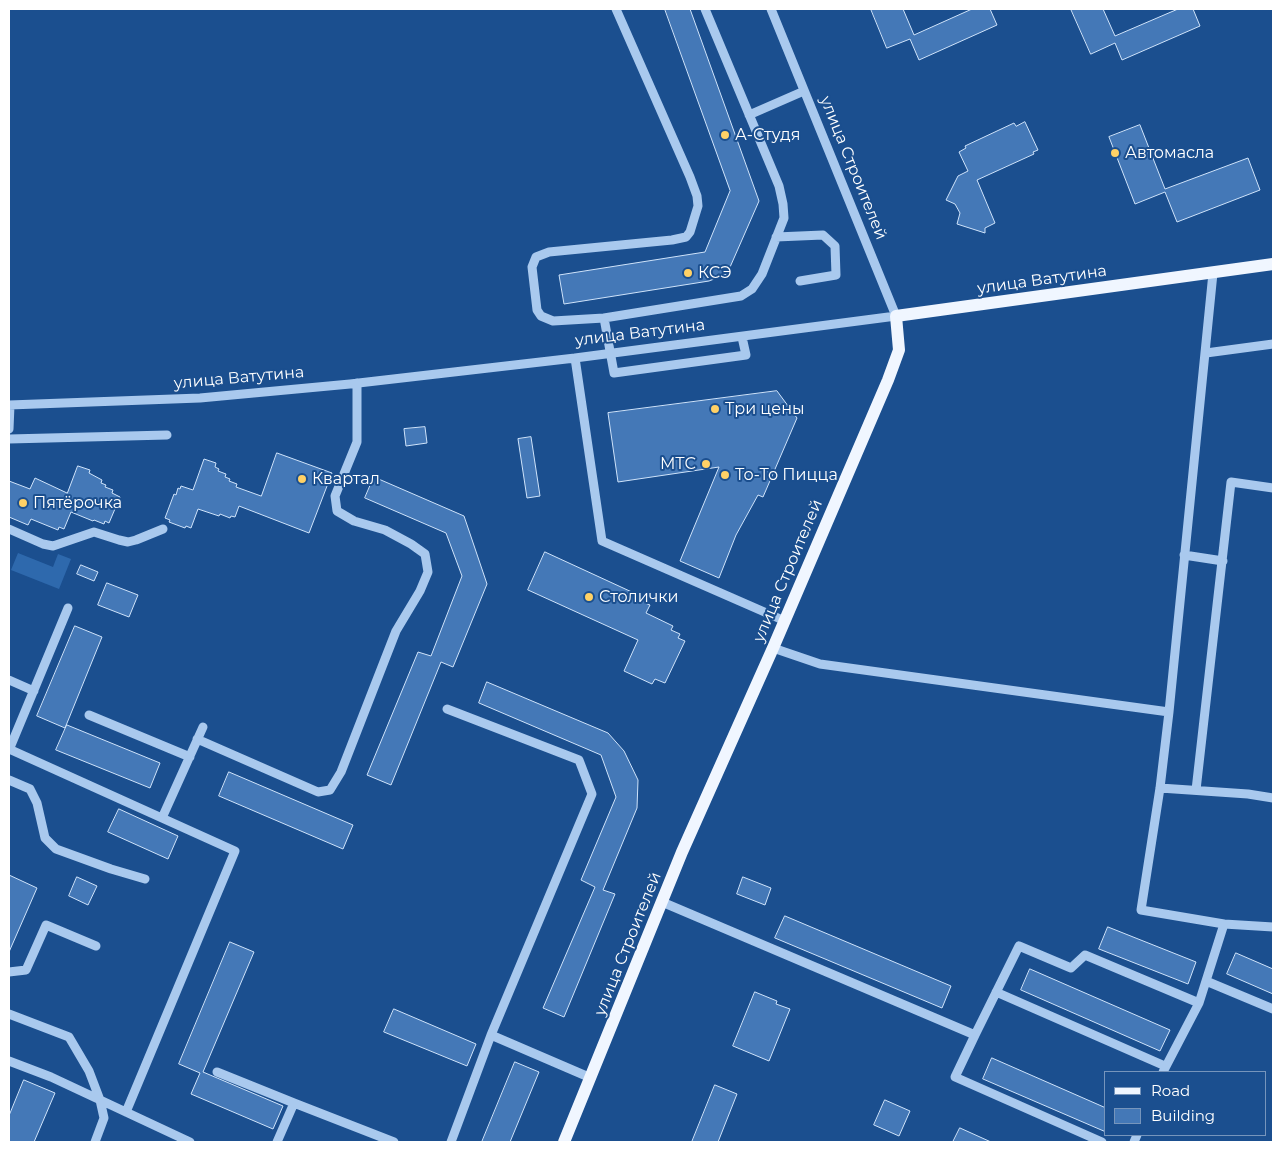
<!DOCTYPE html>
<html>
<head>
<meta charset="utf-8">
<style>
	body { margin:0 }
	#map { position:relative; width:1282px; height:1151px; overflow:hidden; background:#1b4f8f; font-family:Montserrat,sans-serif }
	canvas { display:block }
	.frame { position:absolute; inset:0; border:10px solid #fff; pointer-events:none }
	.legend { position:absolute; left:1104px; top:1071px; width:162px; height:65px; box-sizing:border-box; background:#1b4f8f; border:1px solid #7695bc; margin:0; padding:6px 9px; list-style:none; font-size:15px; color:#fff }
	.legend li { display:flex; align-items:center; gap:10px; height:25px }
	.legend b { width:25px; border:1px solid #7695bc }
</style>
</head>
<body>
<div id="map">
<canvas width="1282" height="1151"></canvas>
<div class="frame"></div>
<ul class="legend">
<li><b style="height:6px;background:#f0f6ff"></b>Road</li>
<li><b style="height:14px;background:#4478b7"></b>Building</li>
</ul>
</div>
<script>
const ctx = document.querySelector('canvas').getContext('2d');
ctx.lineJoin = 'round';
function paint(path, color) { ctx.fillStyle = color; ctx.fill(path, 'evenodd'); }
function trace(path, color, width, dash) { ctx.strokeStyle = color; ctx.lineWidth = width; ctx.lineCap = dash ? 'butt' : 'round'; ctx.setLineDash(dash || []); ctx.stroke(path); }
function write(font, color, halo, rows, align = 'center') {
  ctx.font = font + ' Montserrat,sans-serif'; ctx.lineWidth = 4; ctx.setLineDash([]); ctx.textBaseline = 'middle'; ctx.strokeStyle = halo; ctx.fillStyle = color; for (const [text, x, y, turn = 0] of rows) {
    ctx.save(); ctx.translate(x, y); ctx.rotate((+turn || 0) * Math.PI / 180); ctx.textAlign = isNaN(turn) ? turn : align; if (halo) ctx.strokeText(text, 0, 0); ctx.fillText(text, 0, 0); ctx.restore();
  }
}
paint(new Path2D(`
	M18 553 53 567 58 554 71 559 59 589 11 570Z`), '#2e69ad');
const building = new Path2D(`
	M665 9H690L759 201 727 274 709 281 564 304 559 275 705 252 730 191Z
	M871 9H903L914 35 972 9H990L997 25 919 60 910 39 887 48Z
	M1071 9H1103L1115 36 1178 9H1193L1200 26 1122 60 1115 43 1091 54Z
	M1025 122 1038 150 1033 152 1034 154 977 180 995 223 985 228V233L957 224 960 213 955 204 946 200 958 176 968 171 959 152 966 148 965 146 1014 123 1016 126Z
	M1140 125 1165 189 1248 158 1260 190 1177 222 1165 192 1135 204 1109 137Z
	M777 391 797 418 763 497 758 495 736 535 719 578 680 561 719 467 618 482 608 413Z
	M425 427 427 443 406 446 404 429Z
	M531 437 540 496 527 498 518 439Z
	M277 453 332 473 309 533 239 506 235 517 231 516 230 518 220 514 219 516 198 509 191 528 186 526 185 528 169 522 170 520 165 518 174 494 176 495 178 488 180 489 181 486 193 490 204 459 216 463 215 467 219 469 218 471 226 474 225 477 230 479 229 481 237 484 236 487 261 496Z
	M78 466 90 470 89 473 102 480 101 483 106 485 105 487 113 490 112 493 120 497 109 523 105 521 104 524 94 520 93 521 71 512 64 529 59 527 58 530 31 519 28 525 9 517V481L30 489 35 478 67 493Z
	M374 477 464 516 487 584 453 667 441 662 391 785 367 775 418 652 431 656 462 576 446 533 365 498Z
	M545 552 647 599 645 603 650 605 646 613 673 626 671 630 680 634 678 638 685 641 665 683 655 679 652 684 624 671 638 640 528 590Z
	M81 565 98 572 94 581 77 574Z
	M107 583 138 595 129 617 98 605Z
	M75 626 102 637 65 728 37 716Z
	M487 682 608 733 624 751 638 780 637 808 603 890 615 894 564 1017 543 1008 595 887 581 880 616 797 601 755 479 703Z
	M67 725 160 763 150 788 56 750Z
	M229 772 353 825 343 849 219 796Z
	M119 809 178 836 168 859 108 832Z
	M9 875 37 888 9 952Z
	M77 877 97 886 88 905 69 896Z
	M743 877 771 888 765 905 737 894Z
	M785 916 951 986 942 1008 775 938Z
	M1108 927 1196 962 1188 984 1099 949Z
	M230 942 254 952 203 1072 283 1106 273 1129 191 1094 200 1073 179 1064Z
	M1236 953 1273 969V994L1227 974Z
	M1030 969 1170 1030 1160 1051 1021 990Z
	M755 992 777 1001 776 1004 790 1009 769 1061 733 1046Z
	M394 1009 476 1044 467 1066 384 1032Z
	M992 1058 1106 1108V1132L983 1079Z
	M515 1062 539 1072 510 1142H482Z
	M24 1080 55 1093 34 1142H9V1116Z
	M715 1085 737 1094 718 1142H692Z
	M885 1100 910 1111 899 1136 874 1125Z
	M960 1128 991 1142H953Z`);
paint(building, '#4478b7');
trace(building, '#cfe3fa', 1);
trace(new Path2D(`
	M616 9 690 177 697 196 698 206 690 232 686 237 672 240 549 252 536 257 532 267 537 310 541 316 553 321 604 318 741 296 752 289 762 274 784 218 783 204 779 186 705 9
	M749 115 804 91
	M776 237 823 235 835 246 836 275 800 281
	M604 318 614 373 746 355 742 337
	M1206 353 1273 344
	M575 358 602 541 785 621
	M9 405 200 398 350 384 575 358 896 316 771 9
	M9 429 10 405
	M9 439 167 435
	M9 529 43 544 53 546 94 532 119 540 128 542 136 540 163 529
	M1184 555 1223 561
	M773 648 820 664 1169 712
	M9 680 34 691
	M447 709 579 760 592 794 491 1035
	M89 715 190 757
	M197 739 318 792 330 790 341 772 396 631 420 591 428 572 425 554 411 544 385 530 354 521 337 511 335 496 357 442V383
	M9 749 235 851 126 1112
	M9 750 68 608
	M9 780 30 789 37 803 45 838 56 849 111 869 145 879
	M1160 788 1248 794 1273 798
	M1196 790 1231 482 1273 488
	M162 818 203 727
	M662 902 975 1035 955 1077 1102 1142
	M1224 924 1273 927
	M9 972 26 970 46 925 96 946
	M1206 981 1273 1009
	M996 992 1165 1066
	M9 1014 69 1037 89 1071 100 1100 104 1118 95 1142
	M975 1035 1019 946 1071 968 1085 955 1199 1003
	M9 1061 51 1077 190 1142
	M217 1072 294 1103
	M1163 1072 1199 1003 1224 924 1141 910 1160 788 1169 712 1213 273
	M277 1142 294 1103 394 1142
	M451 1142 491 1035 591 1078
	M1134 1142 1137 1135`), '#a9c9ee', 9);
trace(new Path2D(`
	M564 1142 682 852 773 648 888 380 899 350 896 316 1273 264`), '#f0f6ff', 12);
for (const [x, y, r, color] of [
	[725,135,5,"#ffd166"],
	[1115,153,5,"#ffd166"],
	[688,273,5,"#ffd166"],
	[715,409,5,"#ffd166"],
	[706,464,5,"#ffd166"],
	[725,475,5,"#ffd166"],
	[302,479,5,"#ffd166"],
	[23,503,5,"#ffd166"],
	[589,597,5,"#ffd166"]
]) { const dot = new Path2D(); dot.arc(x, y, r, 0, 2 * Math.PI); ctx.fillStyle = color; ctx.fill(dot); trace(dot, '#1b4f8f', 2); }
write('16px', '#fff', '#1b4f8f', [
	["А-Студя",735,135],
	["Автомасла",1125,153],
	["КСЭ",698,273],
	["Три цены",725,409],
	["МТС",696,464,"right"],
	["То-То Пицца",735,475],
	["Квартал",312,479],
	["Пятёрочка",33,503],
	["Столички",599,597]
], 'left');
write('16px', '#fff', '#1b4f8f', [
	["улица Строителей",853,168,68],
	["улица Ватутина",1042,280,-8],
	["улица Ватутина",640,333,-7],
	["улица Ватутина",239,378,-5],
	["улица Строителей",788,571,-67],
	["улица Строителей",628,944,-68]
]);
</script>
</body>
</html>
